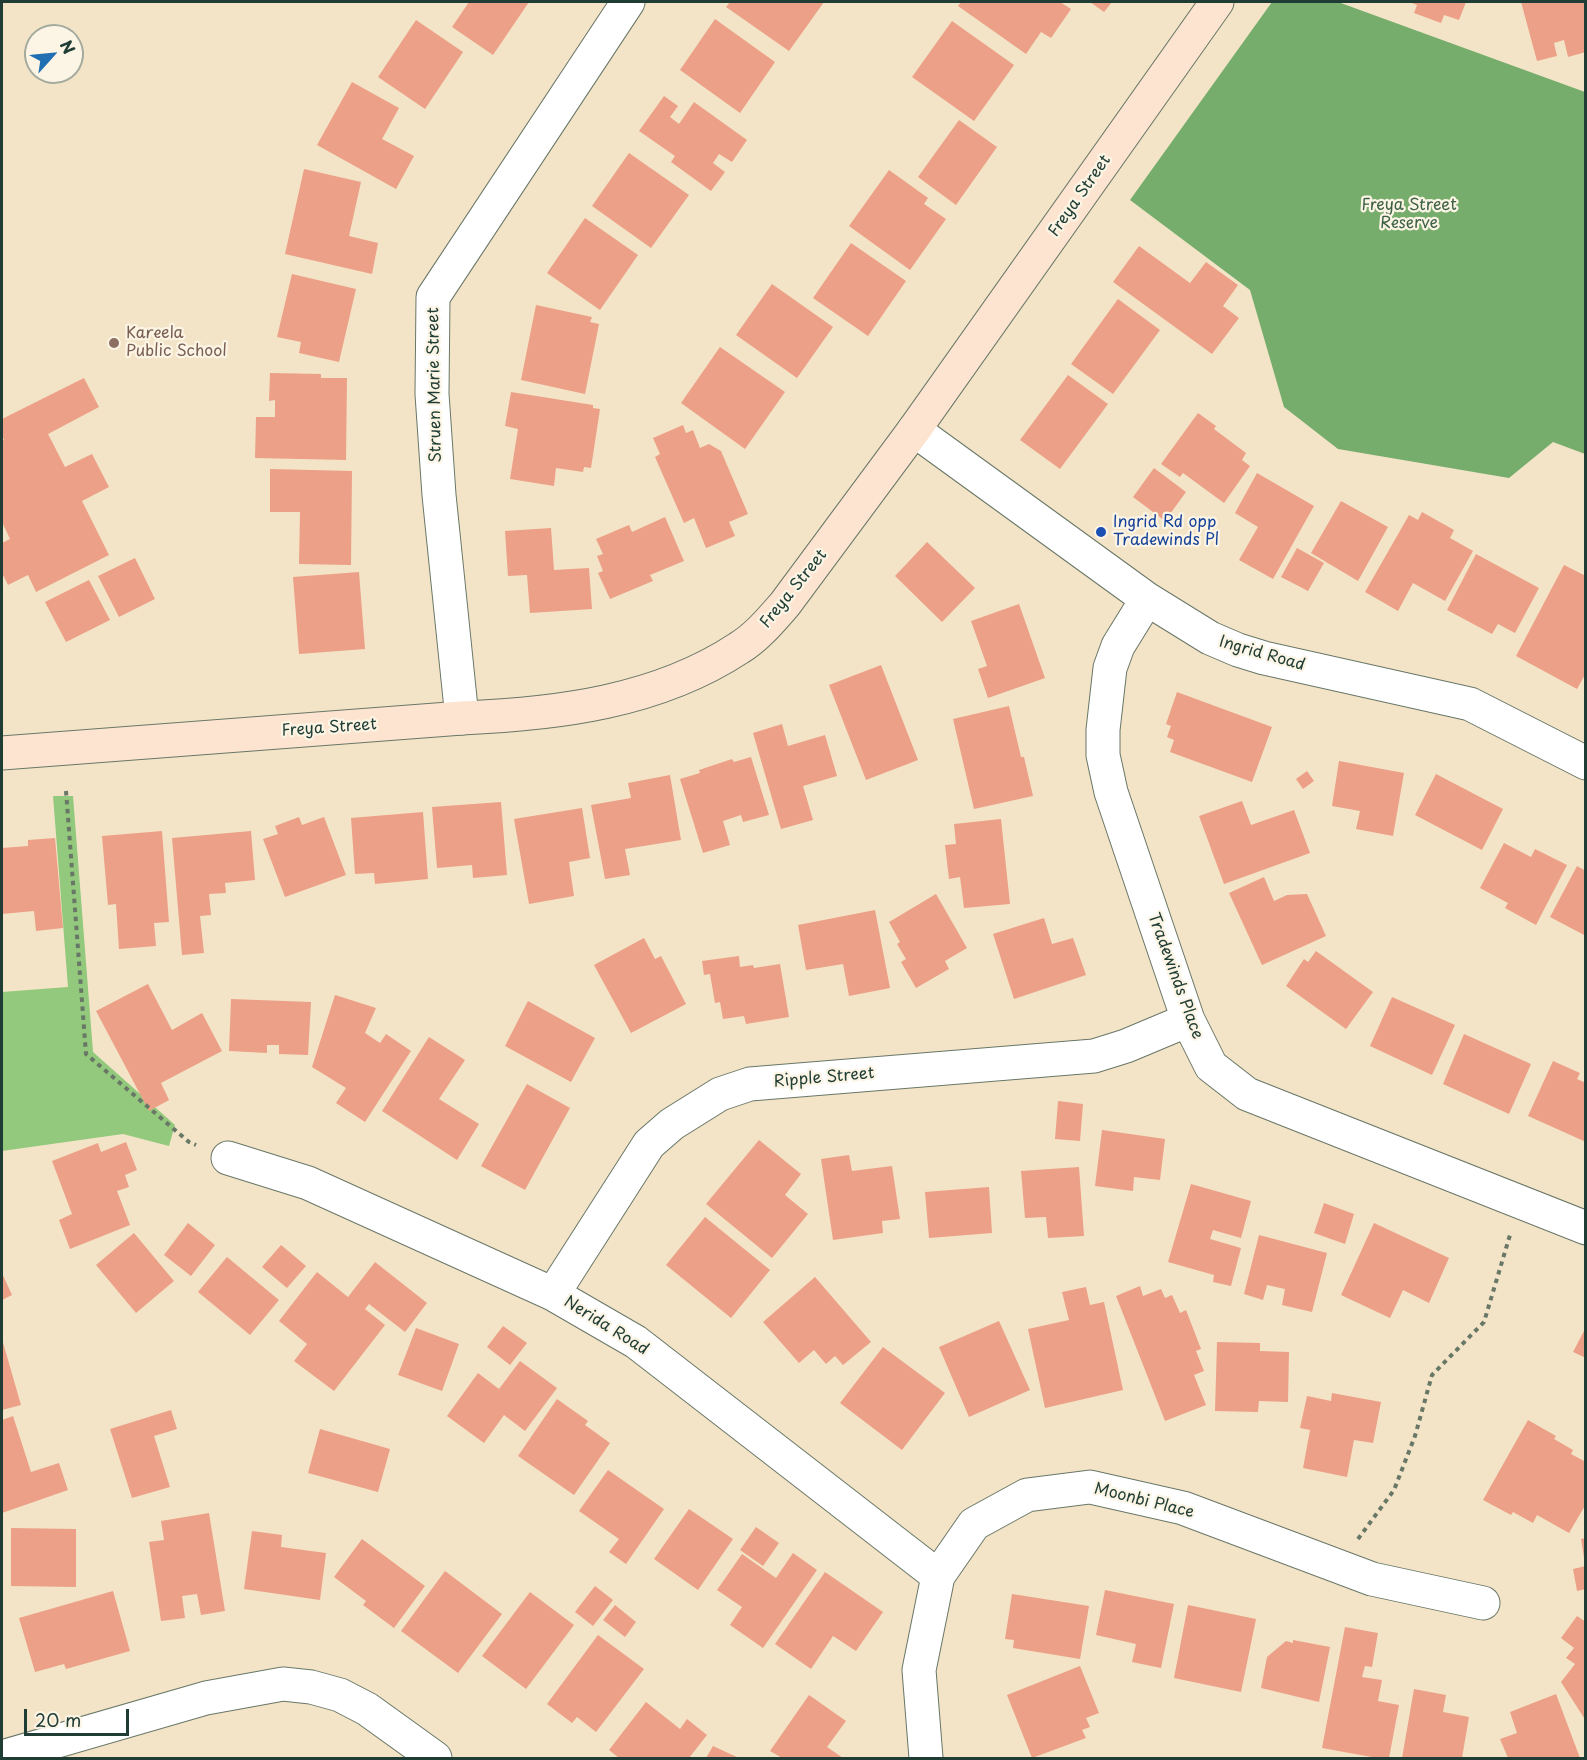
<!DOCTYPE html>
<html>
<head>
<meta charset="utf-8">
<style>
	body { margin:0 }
	#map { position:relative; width:1587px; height:1760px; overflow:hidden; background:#f3e4c7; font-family:"Playpen Sans",sans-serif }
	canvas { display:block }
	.frame { position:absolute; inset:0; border:3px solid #1f3d34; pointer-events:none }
	.north { position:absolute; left:24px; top:24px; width:60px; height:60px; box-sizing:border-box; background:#fcf5e5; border:2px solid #a4ab9e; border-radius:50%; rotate:63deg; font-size:16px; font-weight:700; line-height:24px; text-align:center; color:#1f3d34 }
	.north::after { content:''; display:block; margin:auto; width:21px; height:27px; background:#1f6fb2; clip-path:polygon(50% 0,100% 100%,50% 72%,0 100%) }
	.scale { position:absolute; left:24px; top:1709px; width:105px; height:27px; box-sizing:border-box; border:3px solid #1f3d34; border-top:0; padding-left:8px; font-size:18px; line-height:21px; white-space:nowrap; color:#1f3d34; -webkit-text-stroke:4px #fcf5e5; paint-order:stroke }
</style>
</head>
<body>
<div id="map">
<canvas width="1587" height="1760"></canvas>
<div class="frame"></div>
<div class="north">N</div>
<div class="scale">20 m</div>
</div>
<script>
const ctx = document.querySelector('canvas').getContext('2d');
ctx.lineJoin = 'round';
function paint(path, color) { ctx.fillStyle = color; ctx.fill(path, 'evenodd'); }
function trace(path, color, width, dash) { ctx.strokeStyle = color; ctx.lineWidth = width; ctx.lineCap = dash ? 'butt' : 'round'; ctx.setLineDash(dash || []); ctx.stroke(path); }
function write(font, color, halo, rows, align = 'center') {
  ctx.font = font + ' "Playpen Sans",sans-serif'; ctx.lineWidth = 4.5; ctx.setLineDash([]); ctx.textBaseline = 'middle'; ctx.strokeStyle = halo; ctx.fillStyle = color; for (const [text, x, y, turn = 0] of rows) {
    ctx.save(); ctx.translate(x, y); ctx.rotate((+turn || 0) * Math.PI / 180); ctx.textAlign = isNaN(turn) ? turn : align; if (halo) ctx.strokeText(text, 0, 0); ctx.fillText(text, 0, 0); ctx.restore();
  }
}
paint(new Path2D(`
	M53 796H73L93 1052 175 1125 169 1146 123 1134 2 1151V992L68 987Z`), '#93c97c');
paint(new Path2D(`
	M1272 2H1338L1585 92V454L1553 442 1509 478 1338 449 1284 407 1250 290 1130 200Z`), '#76ad6c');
paint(new Path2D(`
	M469 2H529L493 55 452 27Z
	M730 2H824L789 51 726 7Z
	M961 2H1060L1071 9 1051 38 1041 32 1026 54 958 6Z
	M1090 2H1112L1104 12Z
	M1409 2H1466L1459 20 1444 15 1441 23 1414 13 1417 5Z
	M1521 2H1586V52L1568 57 1564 40 1554 43 1557 56 1537 61Z
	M715 19 775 62 740 113 680 70Z
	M416 20 463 52 425 109 378 77Z
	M952 21 1014 65 974 121 912 77Z
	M352 82 399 108 382 139 414 156 396 189 317 145Z
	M664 96 678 106 670 117 679 124 694 102 747 140 732 162 719 154 713 163 725 172 711 191 671 162 675 156 639 131Z
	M959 120 997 147 956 205 918 177Z
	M629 153 689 195 651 248 592 206Z
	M304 169 361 182 349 236 378 243 372 274 285 254Z
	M889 170 928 198 924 204 946 219 910 270 849 226Z
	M585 218 638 255 600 310 547 273Z
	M851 243 906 281 868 336 813 298Z
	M1139 246 1190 283 1206 262 1238 285 1223 306 1239 318 1212 354 1113 282Z
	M292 274 356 289 339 362 299 353 301 342 277 337Z
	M772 284 833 327 797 378 736 335Z
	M1118 299 1160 330 1113 394 1071 364Z
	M536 305 592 317 590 322 599 324 585 394 521 380Z
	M720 347 785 392 745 449 681 403Z
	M270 373 321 374V378H347L346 460 255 458 256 417H275V400L269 401Z
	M1068 375 1108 404 1060 469 1020 440Z
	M84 378 99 407 48 434 65 467 92 454 109 487 82 501 109 555 36 592 28 575 8 585 2 573V543L10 539 2 522V441L4 440 2 435V419Z
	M511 392 593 405V408L600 409 591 468 584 467 583 472 556 468 554 486 510 479 518 429 505 426Z
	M1198 413 1216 426 1214 429 1246 453 1242 460 1250 466 1224 503 1183 473 1180 477 1161 464Z
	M683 425 686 433 693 430 700 448 709 444 721 451 748 514 729 522 735 536 706 548 694 518 684 523 655 457 660 454 653 438Z
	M1154 468 1186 492 1165 521 1133 497Z
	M270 469 352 471 351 565 299 564 300 512H270Z
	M1257 473 1314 506 1273 579 1239 560 1258 527 1235 513Z
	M1341 501 1388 527 1358 581 1311 553Z
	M1422 512 1454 530 1450 538 1473 551 1445 601 1413 583 1398 611 1365 592 1409 515 1418 520Z
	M665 517 684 561 650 575 653 581 610 599 598 573 603 571 597 556 603 554 596 539 629 525 632 532Z
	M551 528 554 570 589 568 592 609 530 613 527 575 508 576 505 531Z
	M927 542 975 588 942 622 895 576Z
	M1297 548 1324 563 1308 591 1281 577Z
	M1476 554 1539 588 1515 633 1498 624 1492 634 1447 610Z
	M135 558 155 599 119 617 98 576Z
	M1564 565 1586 576V673L1577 689 1516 656Z
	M359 572 365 649 299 654 293 577Z
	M89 580 110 620 66 642 45 602Z
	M1019 604 1045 678 988 698 978 669 987 666 971 621Z
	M881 665 918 760 866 780 829 685Z
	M1177 692 1272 727 1252 782 1170 752 1174 740 1167 737 1171 726 1166 724Z
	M1009 706 1021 757H1024L1033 796 974 809 953 719Z
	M782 724 788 746 825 735 837 776 803 786 813 820 781 829 753 733Z
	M751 757 769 815 743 822 741 815 723 821 730 845 703 853 680 779 700 773 699 770 732 759 734 762Z
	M1339 761 1404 773 1393 836 1356 829 1360 811 1332 806Z
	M1307 771 1314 781 1303 789 1296 779Z
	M1436 774 1503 809 1482 850 1415 815Z
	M670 775 681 840 625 849 630 875 605 879 591 805 631 798 628 783Z
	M1242 801 1251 825 1294 810 1310 853 1224 884 1199 816Z
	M501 802 507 875 473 878 472 865 437 868 432 807Z
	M582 808 590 858 569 862 574 896 529 904 514 819Z
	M423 812 428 879 375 884 374 873 355 874 351 818Z
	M299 817 302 825 324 817 346 875 285 897 263 839 278 834 275 826Z
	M1001 819 1010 904 964 908 960 877 949 879 945 845 956 844 954 824Z
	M162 831 169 922 154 923 156 946 119 949 116 904 108 905 102 836Z
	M251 831 255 880 225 883 226 893 209 894 211 915 200 916 204 953 182 955 172 838Z
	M55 838 63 928 36 931 34 911 2 914V848L28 846V840Z
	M1504 843 1531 857 1535 849 1567 865 1536 925 1505 908 1508 903 1480 888Z
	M1577 866 1586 871V936L1550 917Z
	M1264 877 1274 901 1287 895 1307 894 1326 936 1262 965 1229 893Z
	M936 894 967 948 945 961 949 969 916 988 901 962 906 959 897 944 900 942 889 922Z
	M875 910 890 988 849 996 843 964 806 970 798 925Z
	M1044 918 1052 944 1073 938 1086 975 1014 999 993 934Z
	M644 938 655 959 661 956 686 1004 631 1033 594 965Z
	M1316 951 1373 992 1346 1029 1286 986 1304 959 1308 962Z
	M739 956 740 967 753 965 754 968 780 964 789 1017 746 1024 744 1016 723 1019 720 1002 715 1003 710 974 704 975 702 961Z
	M148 984 172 1030 202 1013 222 1051 161 1083 169 1100 149 1111 96 1011Z
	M335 995 376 1008 365 1033 380 1043 386 1034 411 1051 365 1122 336 1103 346 1088 312 1067Z
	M1392 997 1455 1025 1432 1075 1370 1046Z
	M231 999 311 1002 308 1055 279 1054V1045H267V1053L229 1051Z
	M528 1001 595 1038 571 1082 505 1046Z
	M1464 1034 1531 1064 1509 1114 1443 1084Z
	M429 1037 465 1060 439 1099 479 1124 457 1160 382 1111Z
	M1553 1061 1580 1073 1577 1079 1586 1083V1142L1528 1116Z
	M527 1084 570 1108 525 1190 481 1166Z
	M1058 1101 1083 1104 1080 1141 1055 1139Z
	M1102 1130 1165 1139 1160 1180 1134 1177 1133 1191 1095 1186Z
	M759 1140 801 1174 785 1195 808 1214 772 1258 706 1204Z
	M126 1142 137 1170 125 1175 129 1187 117 1191 130 1225 70 1249 59 1220 72 1214 52 1161 98 1143 101 1152Z
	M849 1155 852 1171 892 1166 900 1219 882 1221 883 1233 833 1240 821 1159Z
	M1079 1167 1084 1236 1048 1238 1046 1217 1025 1218 1021 1171Z
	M1191 1184 1251 1201 1241 1238 1213 1230 1210 1239 1241 1248 1231 1286 1213 1282 1214 1275 1168 1262Z
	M989 1187 992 1233 929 1238 925 1192Z
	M1324 1203 1354 1214 1345 1244 1314 1233Z
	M705 1217 770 1270 731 1318 666 1265Z
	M188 1223 215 1245 191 1276 164 1255Z
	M1374 1223 1449 1258 1429 1303 1403 1290 1390 1318 1341 1295Z
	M134 1233 174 1281 136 1313 96 1265Z
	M1259 1235 1327 1253 1312 1312 1282 1305 1285 1289 1267 1285 1263 1300 1244 1294Z
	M281 1245 306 1266 287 1288 262 1267Z
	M227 1257 279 1300 250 1335 198 1292Z
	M375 1262 427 1303 405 1332 369 1304 365 1309 385 1325 334 1391 294 1361 307 1344 279 1321 317 1272 348 1297Z
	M2 1273 12 1295 2 1300Z
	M815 1277 871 1342 843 1365 835 1356 826 1364 814 1350 799 1363 763 1322Z
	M1140 1286 1143 1296 1161 1289 1165 1298 1172 1295 1180 1313 1186 1310 1201 1349 1196 1351 1204 1371 1194 1375 1206 1405 1165 1421 1116 1296Z
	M1086 1287 1090 1305 1104 1302 1123 1390 1045 1408 1028 1329 1069 1320 1062 1292Z
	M999 1321 1030 1390 969 1417 939 1347Z
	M503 1326 527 1343 510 1365 487 1347Z
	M1586 1327V1358L1573 1352Z
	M416 1328 459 1344 442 1391 398 1375Z
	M2 1339 21 1405 2 1410Z
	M1217 1342 1260 1343V1351L1289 1352 1288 1402 1259 1401 1258 1412 1215 1411Z
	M883 1347 945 1393 902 1450 840 1403Z
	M520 1361 557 1388 525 1431 504 1415 484 1443 447 1416 478 1373 499 1389Z
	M1332 1393 1381 1402 1373 1443 1354 1440 1347 1477 1303 1468 1310 1430 1300 1428 1307 1396 1331 1401Z
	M557 1399 588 1421 585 1425 610 1443 574 1495 518 1456Z
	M171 1410 177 1429 154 1436 170 1487 132 1498 110 1429Z
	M13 1416 31 1472 59 1463 68 1490 2 1513V1420Z
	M1528 1420 1556 1436 1554 1439 1573 1450 1571 1454 1586 1462V1504L1569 1533 1537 1515 1533 1523 1513 1512 1511 1515 1483 1500Z
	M320 1429 390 1449 378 1492 308 1473Z
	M608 1470 664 1509 626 1564 609 1552 619 1539 579 1511Z
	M689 1509 733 1539 698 1590 654 1559Z
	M209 1513 225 1611 201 1615 197 1594 182 1596 185 1618 161 1621 149 1542 164 1540 161 1521Z
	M756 1527 779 1543 763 1566 740 1550Z
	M11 1528 76 1529V1587L11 1586Z
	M252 1531 282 1535 281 1547 326 1553 320 1600 244 1589Z
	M1586 1538V1558H1584L1581 1539Z
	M362 1539 425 1586 394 1628 363 1605 366 1601 334 1577Z
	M793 1553 817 1570 763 1648 730 1625 742 1607 717 1590 742 1554 776 1578Z
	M1586 1566V1589L1577 1591 1573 1569Z
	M445 1571 502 1614 458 1673 401 1631Z
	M825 1572 883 1612 856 1651 833 1636 811 1669 775 1644Z
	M595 1586 613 1600 593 1626 575 1612Z
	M1105 1590 1174 1604 1161 1668 1132 1662 1136 1644 1096 1635Z
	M113 1591 130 1651 66 1669 64 1664 35 1672 19 1618Z
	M530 1592 574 1625 526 1689 482 1656Z
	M1012 1594 1089 1606 1080 1659 1013 1648 1014 1640 1005 1639Z
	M615 1605 636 1622 625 1637 603 1620Z
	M1188 1605 1256 1619 1241 1692 1174 1678Z
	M1577 1616 1586 1622V1721L1561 1682 1575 1664 1566 1658 1574 1648 1561 1638Z
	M1345 1627 1378 1633 1372 1667 1365 1666 1362 1677 1382 1680 1378 1701 1399 1705 1389 1758H1377L1322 1748Z
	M598 1635 644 1669 596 1732 577 1717 572 1723 547 1704Z
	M1293 1640 1330 1647 1319 1702 1261 1688 1267 1657 1286 1641 1293 1643Z
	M1080 1666 1099 1713 1086 1718 1090 1727 1082 1730 1086 1738 1032 1758 1007 1695Z
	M1414 1689 1446 1695 1443 1712 1469 1717 1462 1758H1402Z
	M1556 1694 1580 1758H1508L1500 1739 1517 1733 1510 1712Z
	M809 1695 846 1721 827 1747 843 1758H782L770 1751Z
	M646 1702 680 1729 687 1719 707 1735 689 1758H619L609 1750Z
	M713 1746 739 1758H706Z`), '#eca087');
const street = new Path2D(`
	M914 430 1147 599 1210 638 1238 650 1264 658 1470 704 1586 763
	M1147 599 1118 646 1110 668 1103 730V755L1111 792 1188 1020 1211 1066 1247 1094 1586 1228
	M462 718 439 495 432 394 433 297 628 2
	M228 1158 308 1183 553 1294 636 1342 938 1576
	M553 1294 649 1144 672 1124 720 1094 750 1084 1094 1056 1126 1046 1188 1020
	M2 1757 206 1698 283 1684 311 1687 340 1695 367 1709 435 1758
	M926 1758 919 1670 938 1576 974 1524 1027 1495 1090 1487 1183 1508 1372 1579 1483 1603`);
const secondary = new Path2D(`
	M2 753 462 718C557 714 657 702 739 648 757 637 771 620 785 604L914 430 1217 2`);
trace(street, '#697767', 35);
trace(secondary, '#697767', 35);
trace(new Path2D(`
	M66 791 86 1054 189 1142 196 1145
	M1358 1539 1394 1490 1415 1436 1432 1375 1484 1322 1510 1235`), '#697767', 4, [4.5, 4.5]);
trace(street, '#fff', 33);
trace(secondary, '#fde4d0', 33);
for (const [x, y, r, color] of [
	[114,343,6,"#8d6e63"],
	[1101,532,6,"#1a4fb4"]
]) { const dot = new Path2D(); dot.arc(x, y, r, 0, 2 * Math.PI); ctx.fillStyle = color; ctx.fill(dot); trace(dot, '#fcf5e5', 2); }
write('16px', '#1f3d34', '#fcf5e5', [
	["Freya Street",1080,196,-55],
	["Struen Marie Street",435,385,-91],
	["Freya Street",794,589,-51],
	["Ingrid Road",1262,654,16],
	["Freya Street",329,728,-4],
	["Tradewinds Place",1175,976,70],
	["Ripple Street",824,1078,-5],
	["Nerida Road",606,1326,32],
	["Moonbi Place",1144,1501,14]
]);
write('16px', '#3c6046', '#fcf5e5', [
	["Freya Street",1409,206],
	["Reserve",1409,224]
]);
write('16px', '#785e54', '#fcf5e5', [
	["Kareela",126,334],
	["Public School",126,352]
], 'left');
write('16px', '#164399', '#fcf5e5', [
	["Ingrid Rd opp",1113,523],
	["Tradewinds Pl",1113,541]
], 'left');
</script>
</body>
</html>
